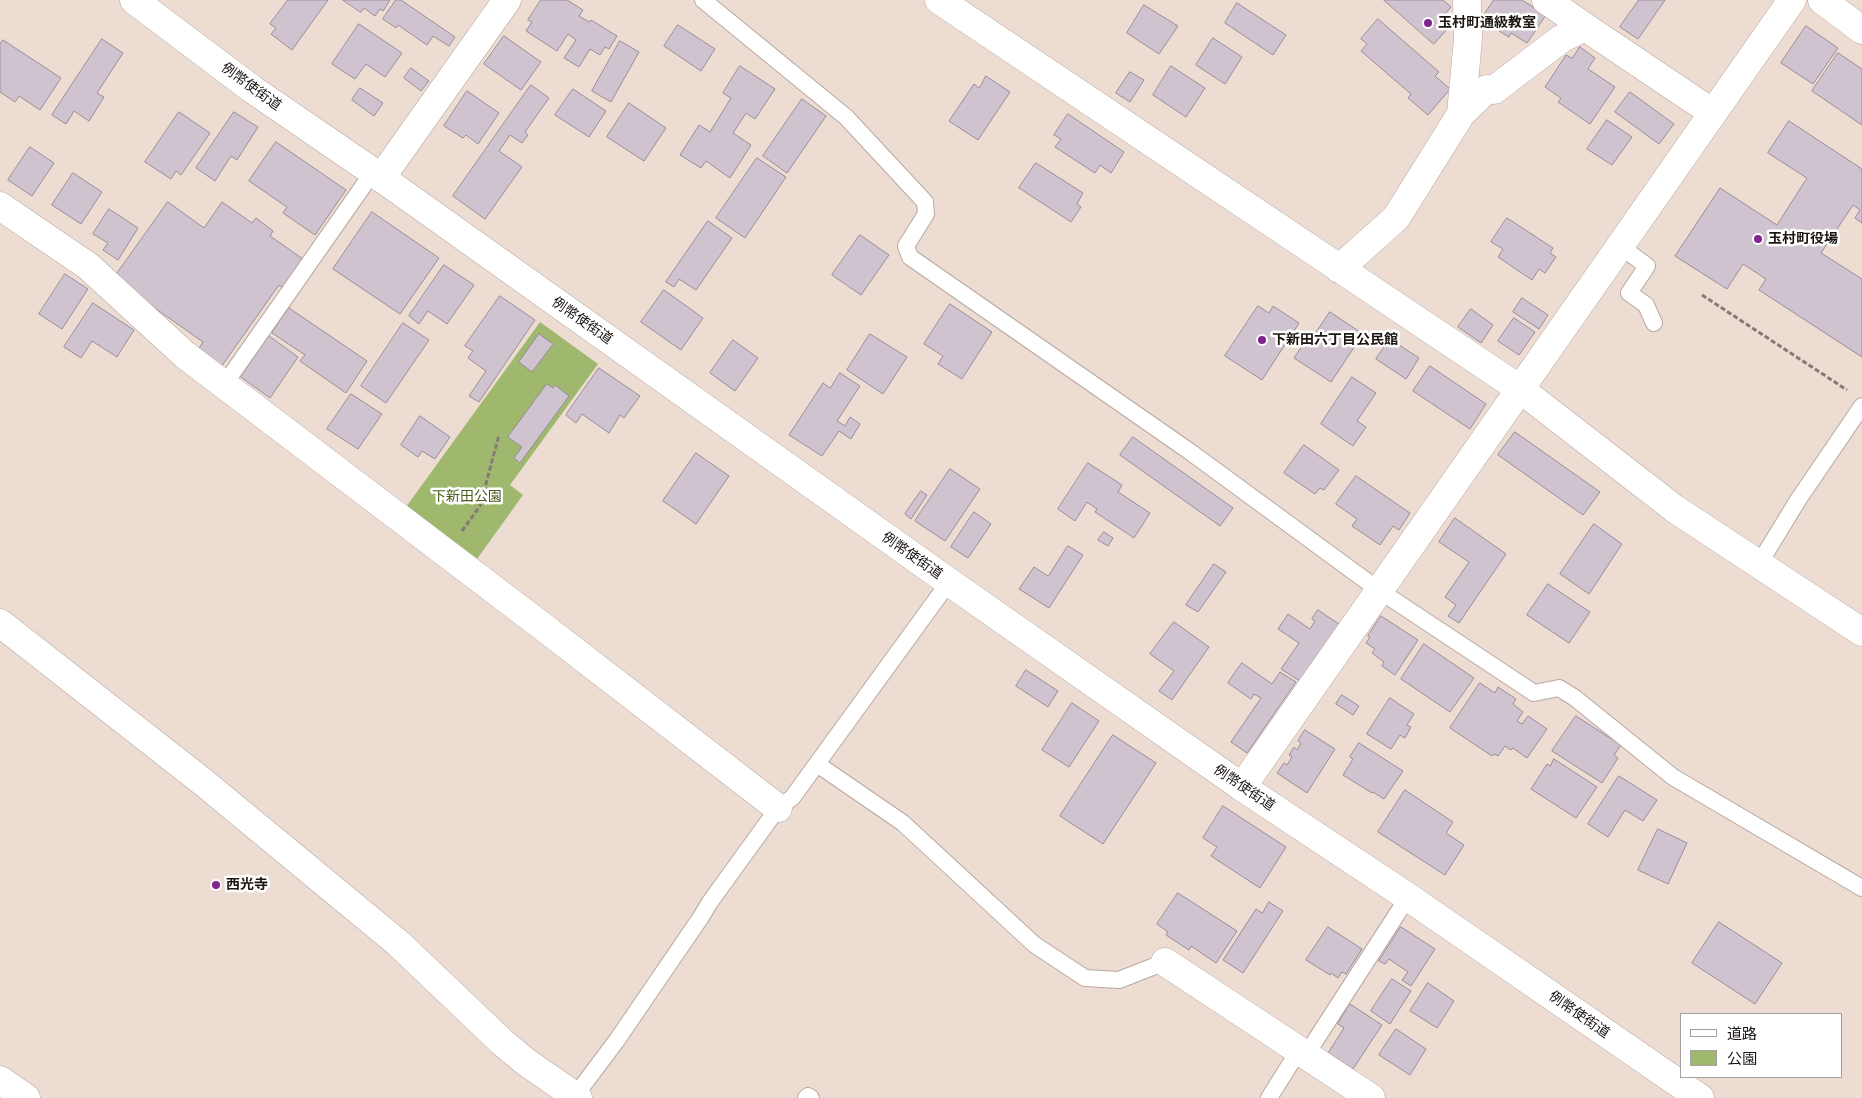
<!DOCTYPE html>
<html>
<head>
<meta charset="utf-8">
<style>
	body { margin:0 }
	#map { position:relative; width:1862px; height:1098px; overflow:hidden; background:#eddcd2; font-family:"Fira Sans Condensed","Noto Sans JP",sans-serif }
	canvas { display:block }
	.legend { position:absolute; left:1680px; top:1013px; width:162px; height:65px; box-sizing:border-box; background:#fff; border:1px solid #a4a2a1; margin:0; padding:6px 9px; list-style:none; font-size:15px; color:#1c1613 }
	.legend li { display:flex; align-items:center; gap:10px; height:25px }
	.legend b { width:25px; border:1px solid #a4a2a1 }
</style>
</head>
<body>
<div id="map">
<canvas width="1862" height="1098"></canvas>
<ul class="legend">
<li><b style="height:6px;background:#fff"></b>道路</li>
<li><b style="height:14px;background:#9fb86e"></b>公園</li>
</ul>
</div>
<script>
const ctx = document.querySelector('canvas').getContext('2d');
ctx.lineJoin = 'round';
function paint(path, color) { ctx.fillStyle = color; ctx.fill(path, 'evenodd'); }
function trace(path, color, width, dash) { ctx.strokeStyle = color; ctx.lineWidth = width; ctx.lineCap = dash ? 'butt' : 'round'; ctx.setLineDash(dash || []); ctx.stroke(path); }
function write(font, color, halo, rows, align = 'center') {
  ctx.font = font + ' "Fira Sans Condensed","Noto Sans JP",sans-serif'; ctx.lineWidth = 5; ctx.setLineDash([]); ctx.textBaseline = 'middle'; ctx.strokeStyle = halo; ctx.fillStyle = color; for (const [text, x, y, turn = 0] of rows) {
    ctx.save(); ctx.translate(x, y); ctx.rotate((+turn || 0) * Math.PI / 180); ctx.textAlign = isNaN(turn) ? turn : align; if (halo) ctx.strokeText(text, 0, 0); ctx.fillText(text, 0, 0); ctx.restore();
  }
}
paint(new Path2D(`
	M540 322 598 364 510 485 523 495 477 559 406 507Z`), '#9fb86e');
const building = new Path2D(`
	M288 0H328L292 50 271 34 276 28 270 24Z
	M343 0H390L383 11 380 9 375 16 364 8 361 12Z
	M396 0H401L455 37 449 46 433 36 427 45 398 25 396 28 383 19Z
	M541 0H567L583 10 579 16 589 22 591 20 617 36 609 49 605 47 600 55 590 49 579 67 564 58 576 40 568 34 557 51 526 31 532 22 528 20Z
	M1384 0H1443L1451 7 1441 19 1449 27 1434 44Z
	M1494 0H1522L1546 15 1527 43 1511 33 1509 37 1499 31 1502 26 1484 15Z
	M1639 0H1665L1638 39 1620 27Z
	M1237 3 1286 35 1273 55 1225 23Z
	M1144 5 1178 26 1159 54 1127 33Z
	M1378 19 1439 72 1435 76 1450 89 1428 115 1408 98 1411 94 1361 51 1367 44 1361 39Z
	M359 24 402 53 385 77 366 64 355 79 332 64Z
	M678 25 715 49 701 71 664 46Z
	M1806 26 1838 48 1813 84 1781 63Z
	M504 36 541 62 521 90 484 64Z
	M1213 38 1242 57 1225 84 1196 65Z
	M102 39 123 53 97 93 104 97 89 121 74 111 66 124 52 115Z
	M3 40 61 78 40 110 19 96 15 102 0 92V45Z
	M620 41 639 52 611 102 592 91Z
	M1580 47 1595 58 1588 69 1615 87 1590 124 1558 102 1561 98 1545 87 1566 55 1572 58Z
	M1838 53 1862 69V125L1812 91Z
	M740 66 775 89 755 119 746 113 733 133 751 145 730 178 706 161 701 168 680 155 699 125 710 132 731 98 723 93Z
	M1171 66 1205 88 1186 117 1153 95Z
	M411 68 429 81 421 91 404 78Z
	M1130 72 1144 80 1130 102 1116 93Z
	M986 76 1010 92 978 140 949 121 974 84 979 88Z
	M531 85 549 98 525 132 528 135 522 143 510 135 499 151 522 167 485 219 453 196Z
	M360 88 383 103 374 116 352 100Z
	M573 89 606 111 589 137 555 115Z
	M467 91 499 113 478 144 466 135 463 138 444 126Z
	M1630 92 1674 124 1659 144 1615 112Z
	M802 99 826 116 787 173 763 156Z
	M629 103 666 128 644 161 607 137Z
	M179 112 210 133 181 175 176 171 171 179 145 162Z
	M234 112 258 127 237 160 231 156 215 181 196 168Z
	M1068 114 1124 152 1111 173 1100 165 1095 173 1055 147 1061 139 1054 135Z
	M1607 120 1632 137 1612 165 1587 149Z
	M1789 121 1862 169V223L1855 218 1860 210 1853 205 1821 253 1862 279V357L1759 290 1766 279 1743 264 1727 289 1675 256 1720 188 1777 225 1807 178 1768 153Z
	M276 142 346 190 315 235 283 213 287 207 249 181Z
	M30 147 54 163 32 196 8 180Z
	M757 158 786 177 745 238 716 218Z
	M1036 163 1083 193 1077 204 1081 207 1071 222 1019 188Z
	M73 173 102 192 81 224 52 205Z
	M168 202 204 228 222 202 252 223 256 218 273 231 270 236 303 259 283 288 279 285 221 367 198 350 203 342 145 301 116 275Z
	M109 209 138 228 118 260 103 250 108 243 93 234Z
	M372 212 439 258 400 314 333 269Z
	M1507 218 1553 248 1550 253 1556 257 1545 273 1539 269 1532 280 1498 257 1503 249 1491 242Z
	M708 221 732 238 696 290 679 279 674 287 666 282Z
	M860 235 889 255 861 295 832 275Z
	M444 265 474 285 447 324 428 311 419 324 409 316Z
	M65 274 88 289 62 329 39 314Z
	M664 290 703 318 681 350 641 322Z
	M500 296 535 320 479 402 469 396 486 371 468 358 473 351 465 346Z
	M1522 298 1548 315 1539 329 1513 312Z
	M93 303 134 330 117 357 92 341 81 358 64 347Z
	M950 304 992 332 962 379 938 364 943 356 924 344Z
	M1258 306 1269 313 1273 306 1299 323 1262 380 1225 356Z
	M289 308 367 361 346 393 300 361 305 355 272 333Z
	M1471 309 1493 325 1481 343 1458 327Z
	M1330 312 1363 334 1331 382 1294 358 1310 334 1313 336Z
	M1514 318 1535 332 1519 355 1498 341Z
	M403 323 429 340 386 403 361 386Z
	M539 334 553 344 532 372 519 362Z
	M870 334 907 357 883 394 847 370Z
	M269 336 298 357 270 398 241 377Z
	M1390 339 1419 358 1406 379 1376 359Z
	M733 340 758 358 735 391 710 373Z
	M1430 366 1486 404 1470 429 1413 391Z
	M599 368 640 396 624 418 620 415 609 433 582 414 576 423 566 415Z
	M840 373 860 386 837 421 845 426 850 417 860 424 851 439 839 431 822 456 789 435 823 383 830 388Z
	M1352 377 1376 393 1357 421 1366 427 1353 446 1321 424Z
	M547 384 553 388 555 385 569 396 520 463 514 458 522 447 508 437Z
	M351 394 382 414 358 449 327 429Z
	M420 416 450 437 435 459 422 451 418 457 401 445Z
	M1515 432 1600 492 1583 515 1498 455Z
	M1133 437 1233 508 1220 526 1120 455Z
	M1304 445 1339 470 1324 490 1320 488 1315 494 1284 473Z
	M696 453 729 476 696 524 663 501Z
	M1088 463 1122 485 1118 492 1150 513 1134 538 1095 512 1097 509 1087 502 1075 521 1058 509Z
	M950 469 980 489 945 541 915 521Z
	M1356 476 1410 513 1399 530 1393 526 1380 545 1352 526 1357 519 1336 504Z
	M921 491 927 495 911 519 905 514Z
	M974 512 991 524 968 558 951 547Z
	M1455 518 1506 554 1459 623 1448 616 1456 605 1445 597 1469 562 1439 542Z
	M1594 524 1622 544 1589 594 1560 574Z
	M1104 532 1113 538 1108 546 1098 540Z
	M1068 546 1083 555 1049 608 1019 589 1034 567 1048 576Z
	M1214 564 1226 572 1198 612 1186 605Z
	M1548 584 1590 612 1569 643 1527 615Z
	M1318 610 1339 624 1300 681 1281 669 1299 643 1278 629 1288 614 1310 629 1315 621 1312 619Z
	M1381 616 1418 640 1395 675 1382 666 1384 662 1372 653 1375 649 1366 643 1370 637 1368 636Z
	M1174 622 1209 647 1172 700 1159 691 1174 671 1150 654Z
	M1424 644 1474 678 1450 712 1401 679Z
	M1242 663 1272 684 1280 672 1296 682 1247 753 1231 742 1261 698 1254 694 1251 699 1228 683Z
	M1026 670 1058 691 1048 707 1016 686Z
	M1480 683 1495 693 1498 687 1516 699 1513 704 1523 712 1517 721 1522 724 1528 716 1547 729 1527 758 1513 748 1511 750 1505 746 1498 756 1494 754 1492 756 1450 728Z
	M1342 695 1359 706 1353 715 1336 704Z
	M1390 698 1414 714 1407 725 1411 727 1405 738 1400 735 1391 749 1367 734Z
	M1072 703 1099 721 1069 767 1042 750Z
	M1576 716 1621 745 1614 755 1618 758 1602 783 1552 751Z
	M1305 730 1335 749 1307 793 1277 773 1284 763 1287 765 1292 757 1289 755 1294 747 1297 750 1301 743 1298 741Z
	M1113 735 1156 763 1103 844 1060 816Z
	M1359 743 1403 771 1384 799 1373 792 1372 793 1343 775 1353 759 1350 757Z
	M1554 759 1597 787 1576 818 1531 789 1547 764 1550 766Z
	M1619 776 1657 800 1643 821 1625 810 1608 837 1588 824Z
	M1405 790 1453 822 1446 833 1464 845 1445 875 1378 832Z
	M1223 806 1286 847 1260 888 1211 856 1217 847 1203 838Z
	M1658 829 1687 843 1668 884 1638 870Z
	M1178 893 1237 931 1216 963 1191 946 1189 950 1166 935 1168 932 1157 924Z
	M1269 902 1283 911 1243 973 1223 960 1256 909 1262 913Z
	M1719 922 1782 963 1755 1004 1692 963Z
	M1328 927 1362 949 1346 974 1342 972 1338 978 1331 973 1330 975 1306 960Z
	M1401 927 1435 949 1411 986 1402 980 1408 972 1389 959 1385 964 1379 961Z
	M1392 979 1411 991 1390 1024 1371 1011Z
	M1428 983 1454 1001 1437 1028 1410 1011Z
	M1350 1004 1382 1025 1353 1069 1328 1053 1344 1028 1338 1024Z
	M1396 1029 1426 1049 1410 1075 1379 1055Z`);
paint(building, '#d0c3d0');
trace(building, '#998c99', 1);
const service = new Path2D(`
	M703 0 846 117 925 202 926 214 906 246 910 257 1189 451 1380 591 1534 693 1559 688 1575 698 1673 777 1862 888
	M1620 246 1647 266 1629 293 1646 305 1654 323
	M224 385 373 172
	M1759 564 1798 500 1862 406
	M817 764 903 823 1035 945 1085 978 1119 980 1165 962
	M1306 1055 1408 897
	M575 1096 617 1040 701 917 710 902 778 808 792 798 949 582
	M806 1098 808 1096 811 1098
	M1269 1098 1299 1050`);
const minor = new Path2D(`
	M939 0 1520 389 1675 509 1862 632
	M1546 0 1585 27
	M1822 0 1862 30
	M1461 114 1468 39 1467 2
	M381 178 507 0
	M0 206 88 266 185 355 542 626 778 808
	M1339 269 1396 218 1461 114 1487 89 1494 90 1561 39 1585 27 1713 113
	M1242 787 1792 0
	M1165 962 1371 1098
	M0 1080 26 1098`);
const tertiary = new Path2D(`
	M0 623 203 782 398 943 502 1042 526 1062 578 1098`);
const secondary = new Path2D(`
	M134 0 252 89 373 172 949 582 1242 787 1408 897 1700 1098`);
trace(service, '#b9a89f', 18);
trace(minor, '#b9a89f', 29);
trace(tertiary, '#b9a89f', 29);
trace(secondary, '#b9a89f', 29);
trace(new Path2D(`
	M1702 295 1847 390
	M462 531 480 506 499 435`), '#867a74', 3, [5, 2.5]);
trace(service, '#fff', 16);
trace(minor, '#fff', 28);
trace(tertiary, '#fff', 28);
trace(secondary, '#fff', 28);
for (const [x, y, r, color] of [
	[1428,23,5,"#802491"],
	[1758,239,5,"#802491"],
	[1262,340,5,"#802491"],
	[216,885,5,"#802491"]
]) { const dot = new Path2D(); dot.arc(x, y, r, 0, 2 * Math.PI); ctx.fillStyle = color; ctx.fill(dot); trace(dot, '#fff', 2); }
write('bold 14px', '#1c1613', '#fff', [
	["玉村町通級教室",1438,23],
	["玉村町役場",1768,239],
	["下新田六丁目公民館",1272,340],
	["西光寺",226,885]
], 'left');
write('14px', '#1c1613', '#fff', [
	["例幣使街道",251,87,36],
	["例幣使街道",582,321,35],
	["例幣使街道",912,556,35],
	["例幣使街道",1244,788,34],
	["例幣使街道",1579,1015,35]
]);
write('14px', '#4a5d19', '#fff', [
	["下新田公園",467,497]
]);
</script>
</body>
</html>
